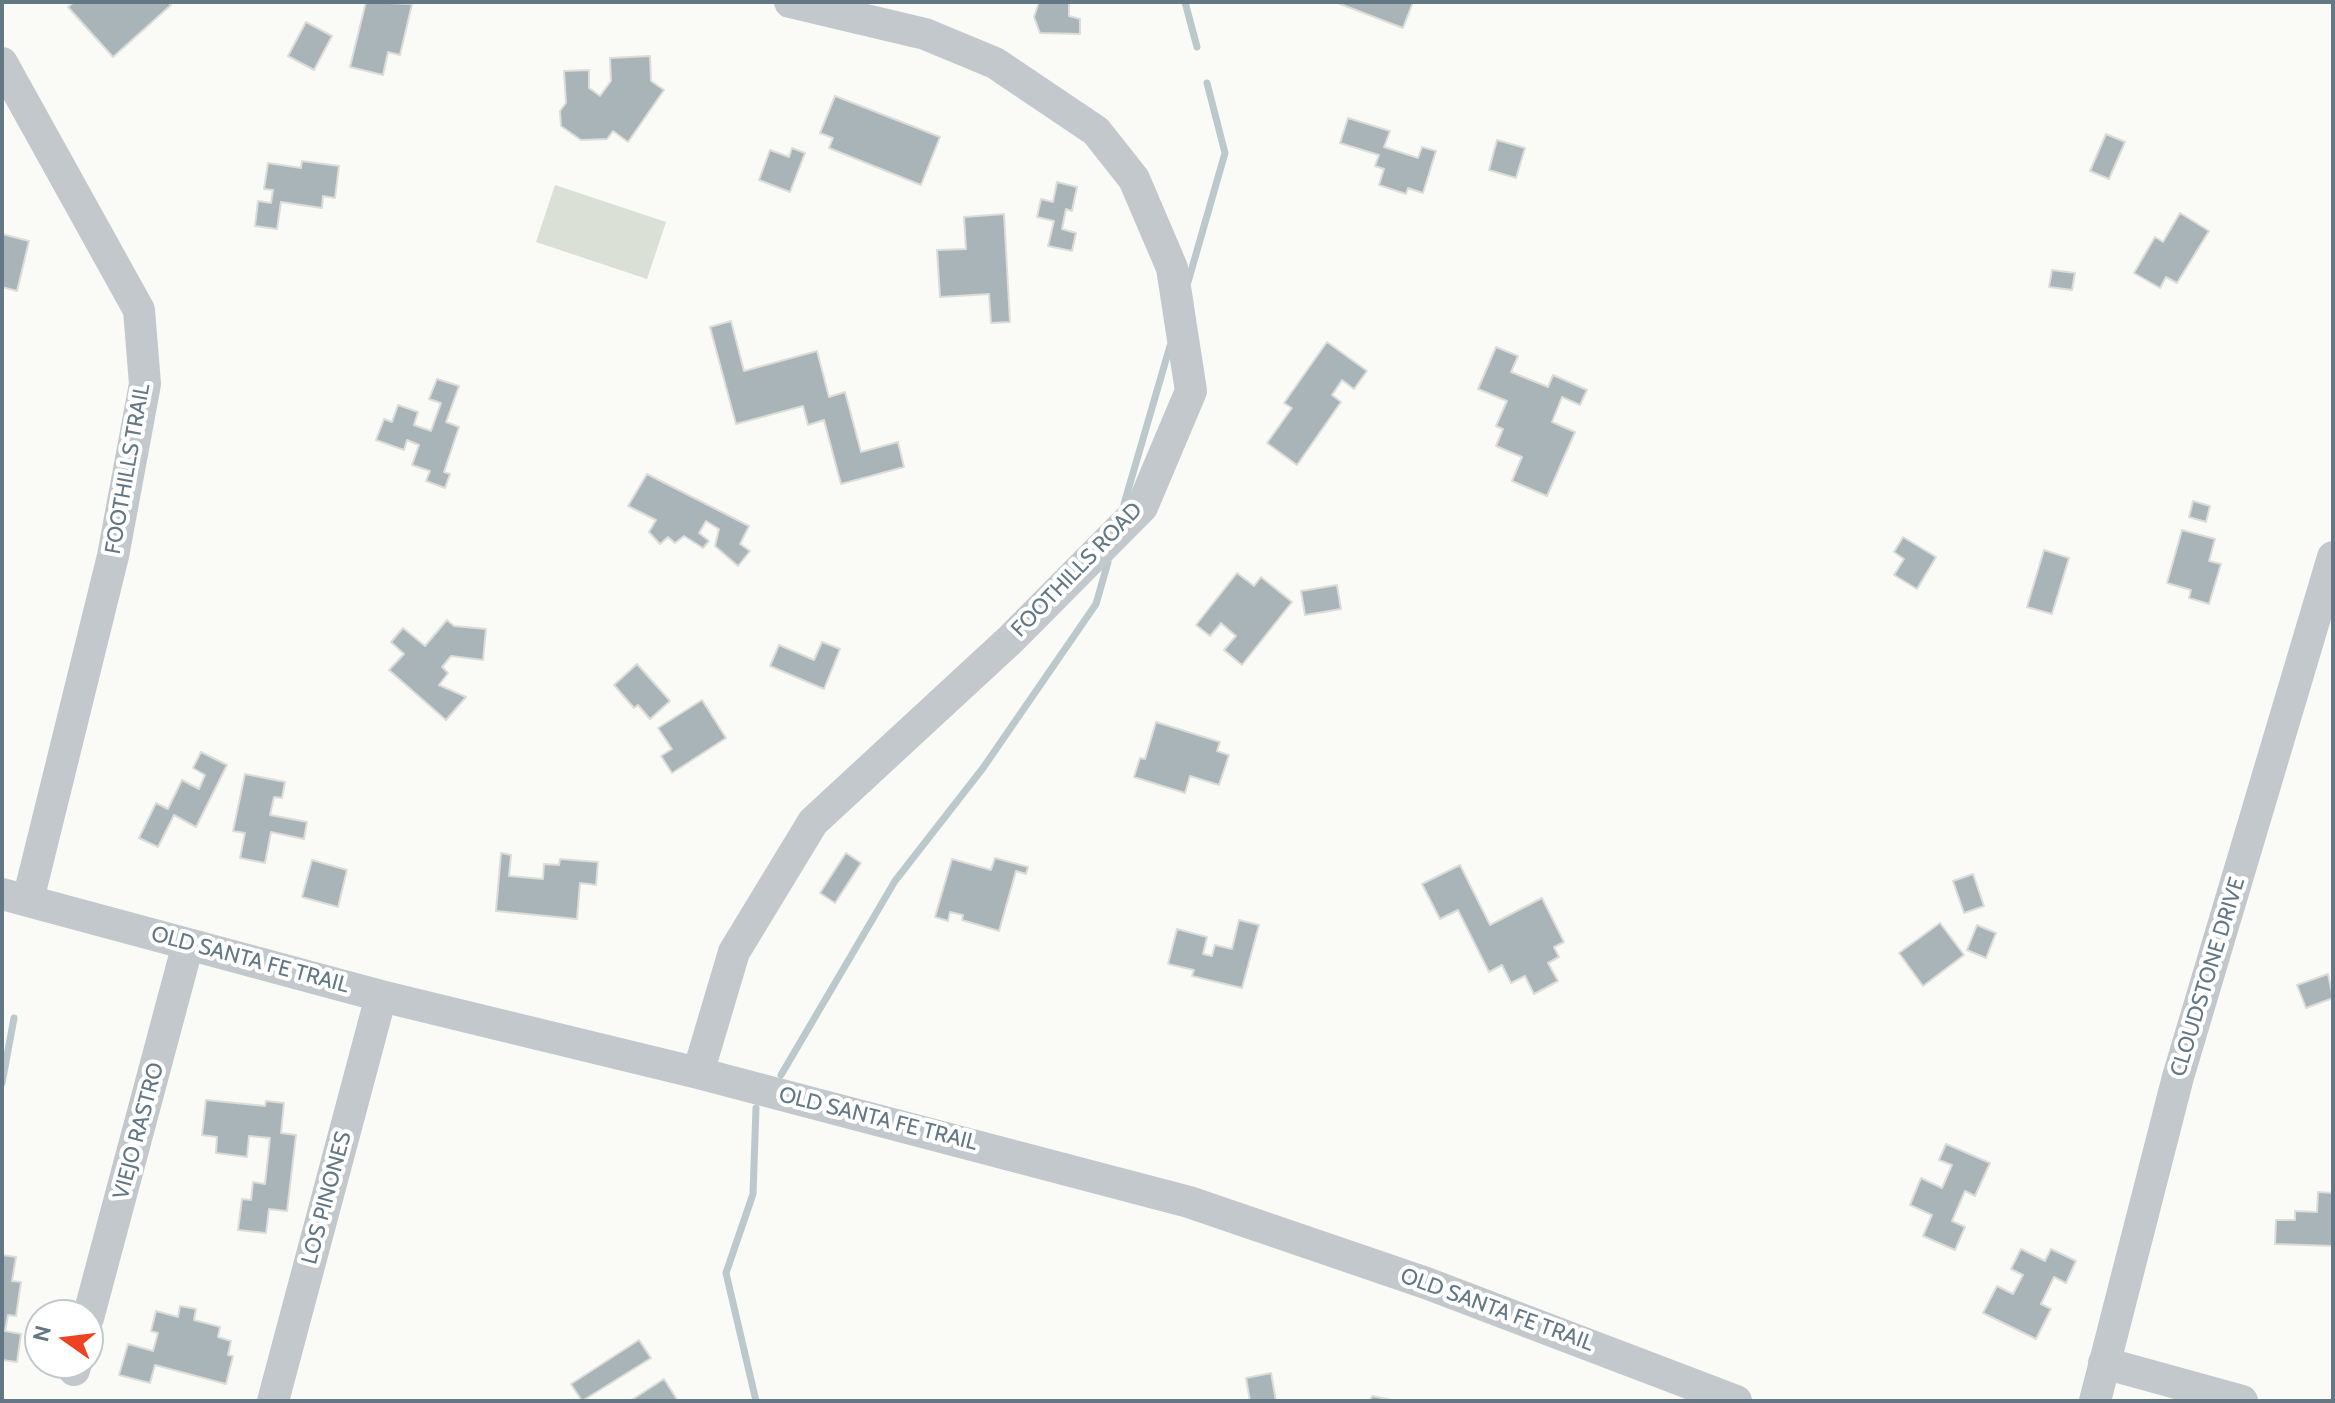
<!DOCTYPE html>
<html>
<head>
<meta charset="utf-8">
<style>
	body { margin:0 }
	#map { position:relative; width:2335px; height:1403px; overflow:hidden; background:#fafaf7; font-family:Cabin,sans-serif }
	canvas { display:block }
	.frame { position:absolute; inset:0; border:4px solid #637884; pointer-events:none }
	.north { position:absolute; left:24px; top:1299px; width:80px; height:80px; box-sizing:border-box; background:#fff; border:2px solid #c1c9ce; border-radius:50%; rotate:284deg; font-size:22px; font-weight:700; line-height:32px; text-align:center; color:#637884 }
	.north::after { content:''; display:block; margin:auto; width:28px; height:36px; background:#ee4323; clip-path:polygon(50% 0,100% 100%,50% 72%,0 100%) }
</style>
</head>
<body>
<div id="map">
<canvas width="2335" height="1403"></canvas>
<div class="frame"></div>
<div class="north">N</div>
</div>
<script>
const ctx = document.querySelector('canvas').getContext('2d');
ctx.lineJoin = 'round';
function paint(path, color) { ctx.fillStyle = color; ctx.fill(path, 'evenodd'); }
function trace(path, color, width, dash) { ctx.strokeStyle = color; ctx.lineWidth = width; ctx.lineCap = dash ? 'butt' : 'round'; ctx.setLineDash(dash || []); ctx.stroke(path); }
function write(font, color, halo, rows, align = 'center') {
  ctx.font = font + ' Cabin,sans-serif'; ctx.lineWidth = 8; ctx.setLineDash([]); ctx.textBaseline = 'middle'; ctx.strokeStyle = halo; ctx.fillStyle = color; for (const [text, x, y, turn = 0] of rows) {
    ctx.save(); ctx.translate(x, y); ctx.rotate((+turn || 0) * Math.PI / 180); ctx.textAlign = isNaN(turn) ? turn : align; if (halo) ctx.strokeText(text, 0, 0); ctx.fillText(text, 0, 0); ctx.restore();
  }
}
paint(new Path2D(`
	M555 185 666 222 647 279 536 242Z`), '#dae0d6');
trace(new Path2D(`
	M1185 2 1197 47
	M1188 282 1225 153 1207 83
	M1124 504 1170 346
	M781 1075 895 881 983 768 1096 604 1108 562
	M2 1083 14 1018
	M756 1108 753 1194 726 1273 756 1401`), '#bbc9cc', 7);
const building = new Path2D(`
	M74 2H168L171 5 113 57 68 7Z
	M366 2 412 4 400 55 388 52 383 75 350 67Z
	M1039 2H1069V16L1080 19V34L1040 33 1034 17Z
	M1335 2H1413L1403 28Z
	M306 22 332 36 314 70 288 56Z
	M650 56 651 81 664 90 628 142 613 131 607 139 581 140 561 126 560 111 566 103 564 71 589 70V88L600 96 611 81 610 58Z
	M835 96 940 137 921 185 829 148 833 138 820 133Z
	M1348 118 1390 131 1384 147 1418 158 1422 147 1436 151 1423 193 1408 188 1406 194 1379 185 1384 169 1375 166 1379 155 1340 143Z
	M2106 134 2125 142 2109 179 2090 171Z
	M1497 140 1525 148 1516 178 1489 170Z
	M792 148 805 153 790 192 759 180 770 150 789 157Z
	M302 161 339 166 335 198 323 196 322 208 281 202 277 229 255 226 258 201 271 203 273 190 264 189 268 163 301 168Z
	M1057 182 1077 187 1072 211 1066 209 1062 229 1076 233 1072 251 1048 246 1054 221 1037 217 1041 199 1053 202Z
	M2180 213 2209 231 2177 283 2166 277 2160 288 2134 273 2155 237 2163 242Z
	M1004 214 1010 322 991 323 989 294 940 297 937 250 966 249 964 217Z
	M2 234 29 241 17 291 2 287Z
	M2052 270 2075 273 2072 290 2049 287Z
	M731 321 744 371 817 351 829 397 845 392 861 452 898 442 904 467 841 484 824 420 808 425 803 406 736 424 710 327Z
	M1327 342 1367 371 1354 389 1342 380 1332 395 1341 402 1297 465 1267 443 1292 408 1284 403Z
	M1496 347 1518 356 1511 372 1548 387 1553 375 1587 390 1580 405 1562 397 1552 422 1575 432 1547 496 1512 481 1522 457 1496 446 1503 429 1496 426 1507 401 1478 389Z
	M437 379 459 386 446 422 459 427 444 472 450 474 445 488 426 481 430 471 412 465 419 445 407 440 404 450 376 440 384 419 392 422 398 405 418 412 414 425 431 431 441 403 429 399Z
	M647 474 749 526 740 544 750 551 738 566 715 546 719 529 706 521 699 533 709 541 703 548 684 536 675 543 668 537 660 544 649 532 656 520 628 506Z
	M2193 501 2210 506 2206 522 2189 517Z
	M2182 530 2215 539 2209 561 2221 564 2209 604 2189 598 2191 590 2167 583Z
	M1903 537 1936 557 1917 589 1894 575 1904 559 1894 552Z
	M2044 550 2069 558 2052 614 2027 607Z
	M1237 573 1254 586 1261 577 1292 602 1242 665 1224 650 1236 636 1221 623 1210 636 1196 625Z
	M1337 585 1341 609 1305 615 1301 591Z
	M447 620 454 626 486 629 483 660 451 656 442 667 448 673 439 685 466 697 446 720 389 670 404 654 391 642 403 628 425 646Z
	M822 642 840 649 824 689 770 666 779 645 814 660Z
	M637 664 670 701 650 719 638 705 634 708 614 685Z
	M702 700 726 738 672 773 661 756 672 749 658 728Z
	M1156 722 1220 742 1217 751 1229 755 1219 785 1190 776 1185 793 1134 777 1140 758 1145 759Z
	M201 752 227 765 196 827 174 815 158 847 139 838 156 803 168 809 182 780 199 789 205 775 193 768Z
	M245 774 285 782 282 798 274 797 270 815 307 822 304 839 271 832 265 863 240 858 245 833 233 831Z
	M501 853 511 855 509 876 543 879 544 864 559 865 560 859 598 862 596 885 580 883 577 919 496 911Z
	M846 853 861 863 835 903 820 893Z
	M995 858 1028 867 1026 874 1016 871 999 931 962 920 963 915 950 912 948 921 935 917 952 859 991 870Z
	M312 860 347 870 338 907 302 897Z
	M1460 865 1490 925 1542 898 1564 942 1554 947 1559 957 1548 963 1558 981 1534 994 1525 976 1511 983 1502 965 1489 972 1458 910 1440 919 1422 884Z
	M1973 874 1984 906 1964 913 1953 881Z
	M1239 920 1259 925 1242 988 1192 976 1194 970 1168 964 1177 929 1207 937 1203 954 1212 956 1215 945 1232 949Z
	M1940 923 1964 955 1923 986 1899 953Z
	M1977 925 1996 933 1986 958 1967 950Z
	M2328 974 2333 998 2306 1008 2297 985Z
	M206 1100 265 1106 266 1101 284 1103 281 1133 296 1135 287 1211 269 1209 266 1233 238 1230 242 1199 251 1200 253 1182 265 1184 270 1138 249 1136 247 1157 216 1153 217 1137 202 1135Z
	M1946 1144 1990 1163 1975 1196 1965 1191 1952 1221 1965 1227 1955 1250 1923 1236 1932 1215 1910 1205 1921 1178 1942 1188 1952 1165 1939 1160Z
	M2318 1192 2333 1193V1246L2275 1244 2276 1220H2295V1211L2317 1212Z
	M2021 1249 2045 1261 2051 1249 2076 1261 2066 1283 2054 1277 2041 1304 2051 1309 2036 1339 1983 1313 1997 1286 2013 1294 2023 1275 2011 1269Z
	M2 1255 16 1257 12 1281 21 1282 16 1316 8 1315 5 1331 21 1334 17 1362 2 1360Z
	M180 1306 196 1309 194 1320 220 1327 218 1337 231 1341 228 1355 233 1356 226 1384 155 1365 150 1383 119 1375 128 1344 153 1351 158 1333 151 1331 156 1311 178 1317Z
	M639 1340 651 1358 582 1401 571 1384Z
	M1271 1373 1276 1401H1250L1246 1378Z
	M664 1379 678 1401H630Z
	M1372 1396 1397 1401H1370Z`);
paint(building, '#a9b4b9');
trace(building, '#dcdcd9', 2);
trace(new Path2D(`
	M2 63 139 310 145 384 113 556 28 900
	M2 894 381 996 698 1073 1189 1202 1426 1283 1736 1401
	M698 1073 734 952 813 822 1011 639 1142 507 1191 391 1172 268 1134 179 1096 131 995 63 925 34 790 2
	M88 1318 188 944
	M2104 1363 2242 1401
	M74 1370 76 1363
	M273 1401 381 996
	M2095 1401 2178 1077 2333 557`), '#c3c8cc', 32);
write('22px', '#637884', '#fff', [
	["FOOTHILLS TRAIL",128,469,-80],
	["FOOTHILLS ROAD",1077,570,-46],
	["OLD SANTA FE TRAIL",250,960,15],
	["CLOUDSTONE DRIVE",2208,977,-73],
	["OLD SANTA FE TRAIL",878,1119,14],
	["VIEJO RASTRO",139,1131,-75],
	["LOS PINONES",327,1198,-75],
	["OLD SANTA FE TRAIL",1497,1310,20]
]);
</script>
</body>
</html>
